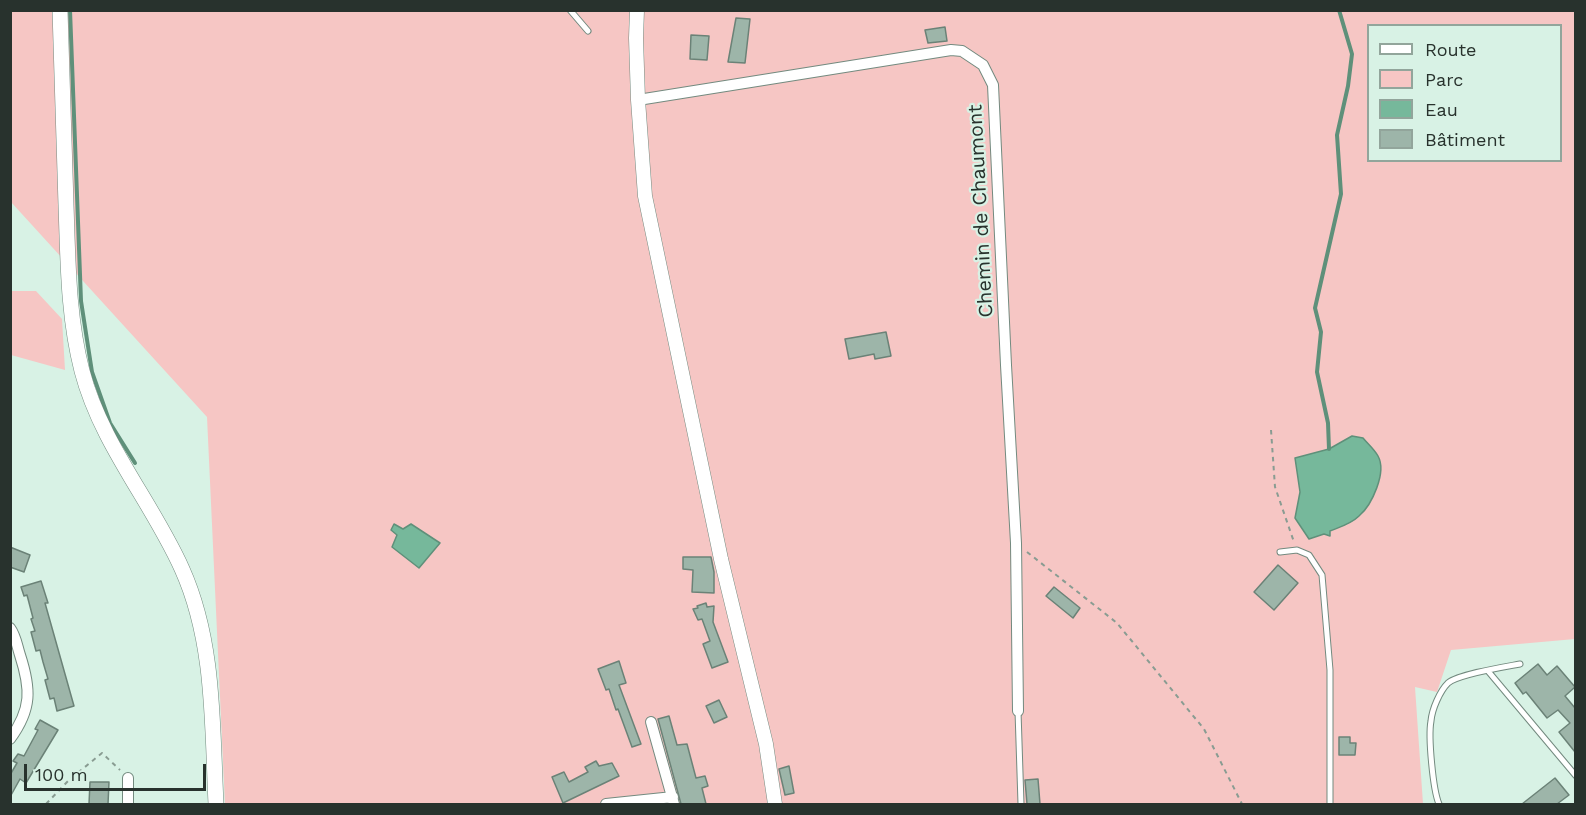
<!DOCTYPE html>
<html>
<head>
<meta charset="utf-8">
<style>
	body { margin:0 }
	#map { position:relative; width:1586px; height:815px; overflow:hidden; background:#d8f2e5; font-family:"Work Sans",sans-serif }
	canvas { display:block }
	.frame { position:absolute; inset:0; border:12px solid #28322d; pointer-events:none }
	.legend { position:absolute; left:1367px; top:24px; width:195px; height:138px; box-sizing:border-box; background:#d8f2e5; border:2px solid #92a59b; margin:0; padding:8px 10px; list-style:none; font-size:18px; color:#28322d }
	.legend li { display:flex; align-items:center; gap:12px; height:30px }
	.legend b { width:30px; border:2px solid #92a59b }
	.scale { position:absolute; left:24px; top:764px; width:182px; height:27px; box-sizing:border-box; border:3px solid #28322d; border-top:0; padding-left:8px; font-size:18px; line-height:21px; white-space:nowrap; color:#28322d; -webkit-text-stroke:4px #d8f2e5; paint-order:stroke }
</style>
</head>
<body>
<div id="map">
<canvas width="1586" height="815"></canvas>
<div class="frame"></div>
<ul class="legend">
<li><b style="height:8px;background:#fff"></b>Route</li>
<li><b style="height:16px;background:#f6c6c4"></b>Parc</li>
<li><b style="height:16px;background:#76b89b"></b>Eau</li>
<li><b style="height:16px;background:#9db5a9"></b>Bâtiment</li>
</ul>
<div class="scale">100 m</div>
</div>
<script>
const ctx = document.querySelector('canvas').getContext('2d');
ctx.lineJoin = 'round';
function paint(path, color) { ctx.fillStyle = color; ctx.fill(path, 'evenodd'); }
function trace(path, color, width, dash) { ctx.strokeStyle = color; ctx.lineWidth = width; ctx.lineCap = dash ? 'butt' : 'round'; ctx.setLineDash(dash || []); ctx.stroke(path); }
function write(font, color, halo, rows, align = 'center') {
  ctx.font = font + ' "Work Sans",sans-serif'; ctx.lineWidth = 4.5; ctx.setLineDash([]); ctx.textBaseline = 'middle'; ctx.strokeStyle = halo; ctx.fillStyle = color; for (const [text, x, y, turn = 0] of rows) {
    ctx.save(); ctx.translate(x, y); ctx.rotate((+turn || 0) * Math.PI / 180); ctx.textAlign = isNaN(turn) ? turn : align; if (halo) ctx.strokeText(text, 0, 0); ctx.fillText(text, 0, 0); ctx.restore();
  }
}
paint(new Path2D(`
	M11 11H1575V639L1451 650 1437 692 1415 687 1423 804H225L207 417 11 202ZM1368 26H1560V160H1368Z
	M10 291H36L62 319 65 370 11 355Z`), '#f6c6c4');
const water = new Path2D(`
	M1352 436 1363 438C1368 444 1374 449 1378 456 1387 472 1372 505 1359 516 1351 524 1340 527 1330 531V536L1324 534 1309 539 1295 518 1300 492 1295 458 1329 449Z
	M394 524 403 529 411 524 440 543 419 568 392 547 397 535 391 530Z`);
paint(water, '#76b89b');
trace(water, '#5f907a', 1.5);
trace(new Path2D(`
	M70 10 81 301 92 372 110 423 135 463
	M1329 449 1328 423 1317 372 1321 332 1315 308 1341 194 1337 135 1348 86 1352 54 1339 10`), '#5f907a', 4);
const building = new Path2D(`
	M736 18 750 19 745 63 728 62Z
	M945 27 947 41 928 43 925 30Z
	M691 35 709 36 707 60 690 59Z
	M886 332 891 356 875 359 874 354 849 359 845 339Z
	M10 547 30 555 24 572 10 567Z
	M683 557H711L714 572V593L692 592 693 570 683 569Z
	M1278 565 1298 583 1274 610 1254 592Z
	M41 581 48 603H45L74 706 57 711 54 698 50 699 45 680 48 679 43 662 40 650 36 651 31 632 35 631 31 619 33 618 27 595 24 596 21 587Z
	M1054 587 1080 608 1073 618 1046 596Z
	M706 603 707 607 714 606 713 622 728 662 712 668 703 644 710 641 702 619 698 620 693 609 698 608 697 606Z
	M619 661 626 683 619 685 641 744 632 747 618 709 616 710 609 689 606 690 598 669Z
	M1538 664 1547 675 1557 666 1575 687 1565 696 1575 708V752L1559 732 1570 723 1558 710 1547 718 1526 692 1523 694 1515 683Z
	M719 700 727 717 714 723 706 706Z
	M669 716 677 745 687 744 696 778 705 776 708 786 702 788 706 804H681L658 719Z
	M40 720 58 730 26 783 20 779 10 797V775L17 763 13 761 18 754 24 756 38 730 35 729Z
	M1339 737H1350V743H1356L1355 755H1339Z
	M596 761 599 766 612 763 619 776 563 803 552 777 564 772 569 782 588 772 585 767Z
	M789 766 794 793 785 795 779 769Z
	M1555 778 1569 795 1557 804H1522Z
	M1038 779 1040 804H1027L1025 780Z
	M90 782H109L108 804H89Z`);
paint(building, '#9db5a9');
trace(building, '#6b8277', 1.5);
const service = new Path2D(`
	M570 10 588 31
	M1280 552 1297 550 1309 555 1322 575 1330 670V804
	M1488 671 1576 776
	M1018 711 1021 804
	M1439 804C1433 790 1428 737 1431 721 1432 709 1440 691 1448 683 1459 674 1504 667 1520 664`);
const minor = new Path2D(`
	M638 100 951 50 962 51 983 65 993 85 1006 365 1016 543 1018 711
	M10 628C16 636 17 646 20 655 31 689 32 709 10 739
	M651 722 674 804
	M128 804V778
	M606 804 673 797`);
const tertiary = new Path2D(`
	M637 10 636 38 638 100 645 196 721 559 766 744 775 804`);
const secondary = new Path2D(`
	M60 10C62 75 64 140 66 205 68 261 68 317 82 371 101 444 152 502 182 569 215 642 212 726 216 804`);
trace(service, '#738a7f', 7);
trace(minor, '#738a7f', 12);
trace(tertiary, '#738a7f', 15);
trace(secondary, '#738a7f', 16);
trace(new Path2D(`
	M1271 430 1275 487 1294 542
	M1027 552 1117 623 1204 729 1242 804
	M46 804 69 780 102 753 120 770`), '#899c92', 2, [4.5, 4.5]);
trace(service, '#fff', 5);
trace(minor, '#fff', 10);
trace(tertiary, '#fff', 14);
trace(secondary, '#fff', 15);
write('20px', '#28322d', '#d8f2e5', [
	["Chemin de Chaumont",981,211,-93]
]);
</script>
</body>
</html>
